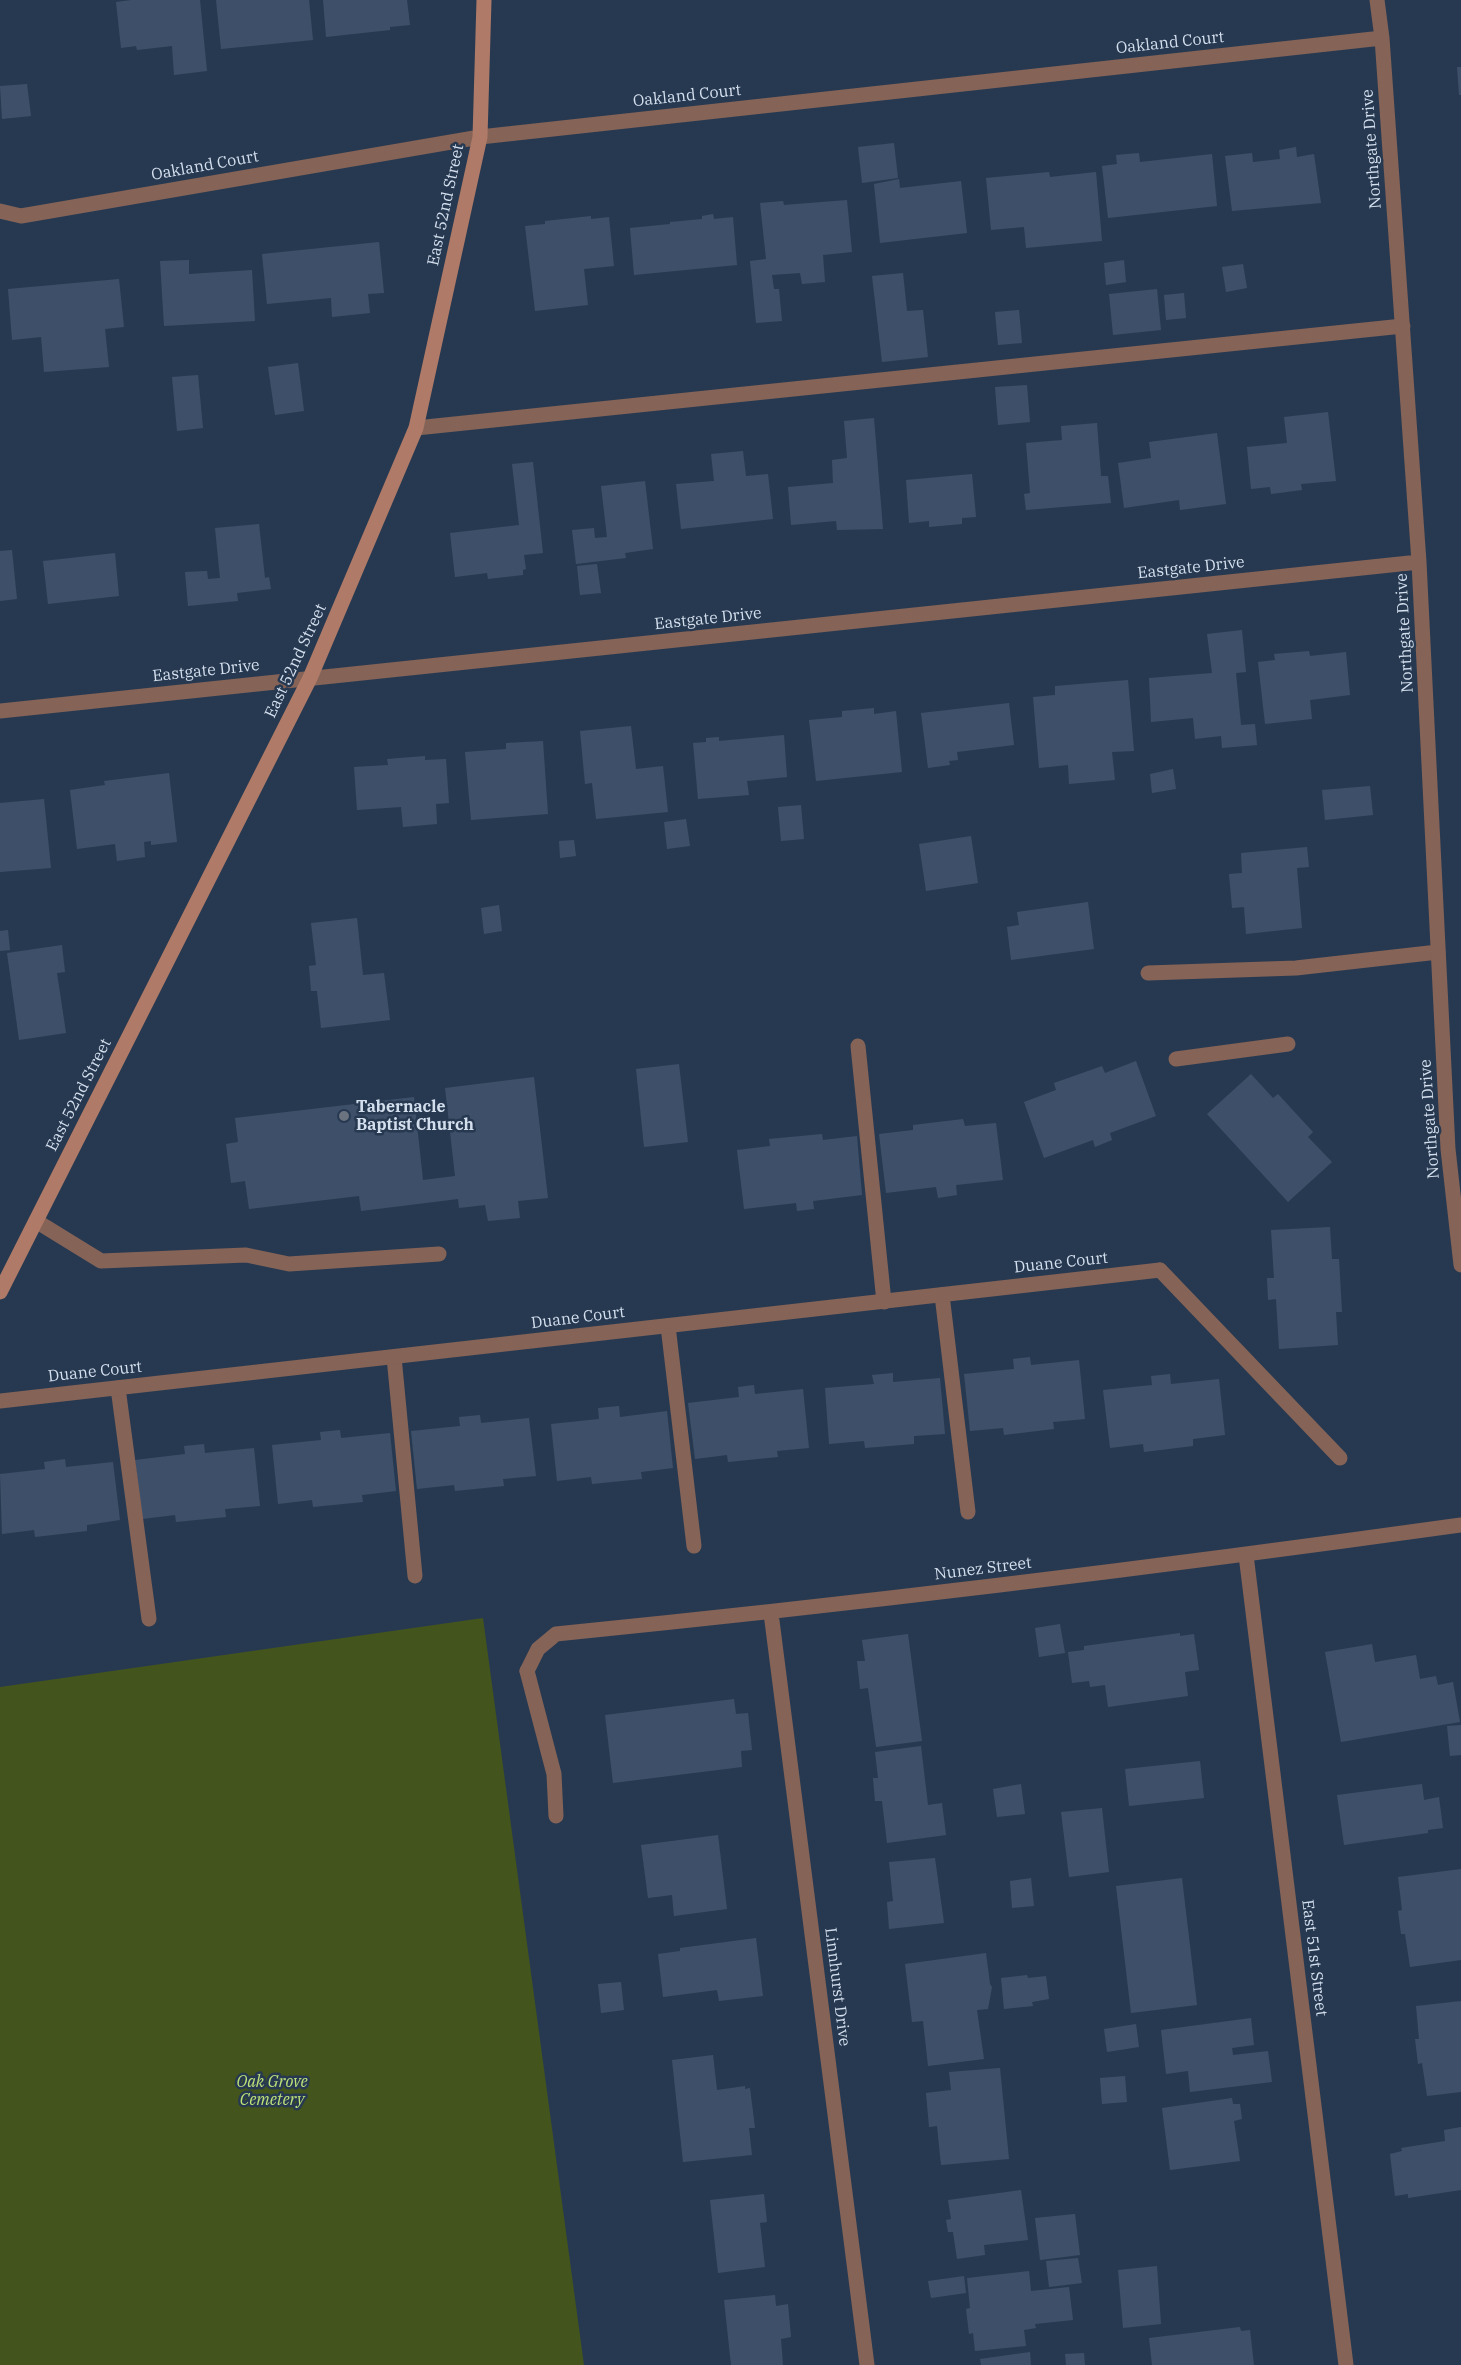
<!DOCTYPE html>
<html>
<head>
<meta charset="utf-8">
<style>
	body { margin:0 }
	canvas { display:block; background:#273950 }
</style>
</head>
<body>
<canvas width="1461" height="2365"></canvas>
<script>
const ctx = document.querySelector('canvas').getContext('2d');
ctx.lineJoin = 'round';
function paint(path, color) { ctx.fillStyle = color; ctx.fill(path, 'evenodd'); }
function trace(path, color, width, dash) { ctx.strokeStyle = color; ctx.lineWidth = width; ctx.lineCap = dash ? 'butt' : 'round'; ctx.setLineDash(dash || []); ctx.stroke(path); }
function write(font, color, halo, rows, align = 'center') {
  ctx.font = font + ' "IBM Plex Serif",serif'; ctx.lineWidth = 5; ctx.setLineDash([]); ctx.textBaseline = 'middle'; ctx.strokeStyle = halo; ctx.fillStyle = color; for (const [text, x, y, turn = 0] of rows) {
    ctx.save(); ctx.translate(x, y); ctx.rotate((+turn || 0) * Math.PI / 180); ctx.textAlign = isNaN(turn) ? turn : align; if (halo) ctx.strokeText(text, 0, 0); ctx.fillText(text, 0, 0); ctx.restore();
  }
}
paint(new Path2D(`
	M483 1618 584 2365H0V1687Z`), '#43541d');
paint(new Path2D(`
	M131 0H200L207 71 174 75 172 46 137 50 136 46 121 48 116 2Z
	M216 0H309L313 40 221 49Z
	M323 0H407L410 25 390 27V30L326 37Z
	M1457 67H1461V95H1459Z
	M27 84 31 116 2 119 0 86Z
	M894 143 898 178 862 183 858 147Z
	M1296 147 1297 157 1314 154 1321 203 1232 211 1225 156 1252 153 1253 162 1280 159 1279 150Z
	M1139 153 1140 162 1212 154 1217 206 1108 218 1102 166 1117 164 1116 155Z
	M1049 172 1050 177 1096 172 1102 241 1026 248 1024 227 991 230 986 178Z
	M899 179 900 188 961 181 967 233 880 243 874 184Z
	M847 200 852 252 823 255 825 282 802 284 800 273 772 275 774 289H779L782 321 756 323 750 261 766 259 760 203 783 201 784 205Z
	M713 214 714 219 733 217 737 265 634 275 630 228 670 224V222L702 219V216Z
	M591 216V219L609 217 614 266 584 269 588 305 535 311 525 226 545 224V221Z
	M379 242 384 293 368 294 370 313 332 317 331 298 267 304 262 254Z
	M189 260V274L252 270 255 321 164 326 160 261Z
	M1124 260 1126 282 1106 285 1104 263Z
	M1243 264 1247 288 1226 292 1222 267Z
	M903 273 907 311 923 310 928 357 882 362 872 276Z
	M119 279 124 327 105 329 109 367 44 372 41 337 12 340 8 289Z
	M1157 289 1161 330 1113 335 1109 294Z
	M1184 293 1186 318 1166 320 1164 295Z
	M1019 310 1022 343 998 345 995 312Z
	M298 363 304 411 275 415 268 367Z
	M198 375 203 428 177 431 172 377Z
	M1027 385 1030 422 998 425 995 387Z
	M1328 412 1336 481 1301 484 1302 490 1271 494 1270 487 1251 489 1247 447 1287 443 1284 417Z
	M874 418 883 529 837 530 836 521 791 525 788 487 833 483 832 460 847 458 844 421Z
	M1097 423 1101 476H1108L1111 503 1026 510 1024 494 1030 493 1026 443 1062 440 1061 426Z
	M1217 433 1226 504 1180 510 1179 500 1124 508 1118 463 1151 458 1149 442Z
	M743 451 746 476 768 474 773 519 681 529 676 484 714 481 711 454Z
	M533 462 543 553 524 555 526 569 523 570V575L488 579 487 573 455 577 450 533 519 525 512 464Z
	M972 474 976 517 962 518V524L929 527V521L909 523 906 480Z
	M645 481 653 549 625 553 626 558 576 564 572 530 594 528 595 538 607 537 601 486Z
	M259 524 265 578 269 577 271 589 237 593 238 601 188 606 185 572 207 571 208 579 220 578 215 528Z
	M12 550 17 599 0 601V551Z
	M115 553 119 596 48 604 43 561Z
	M597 564 601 593 580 595 577 566Z
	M1242 630 1246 672 1236 673 1241 725 1255 724 1257 745 1222 748 1221 736 1195 739 1193 718 1151 722 1149 678 1212 673 1207 634Z
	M1309 651 1310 656 1346 652 1350 695 1310 700 1312 719 1265 724 1258 662 1275 660 1274 654Z
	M1128 680 1134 751 1112 752 1115 780 1069 784 1068 765 1039 768 1033 697 1055 695V686Z
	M1009 703 1014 745 957 752 958 760 949 761 950 765 928 768 921 713Z
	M874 708V714L896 711 902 772 816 781 809 720 842 717V711Z
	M631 726 636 769 663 766 668 812 596 819 592 783 585 784 580 731Z
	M784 735 787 777 747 781 749 795 698 799 693 743 706 742V738L719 737V741Z
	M543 741 548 814 471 820 465 752 506 749V743Z
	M425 756V760L446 759 449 803 436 804 437 824 403 827 401 807 357 810 354 767 388 765 387 759Z
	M1173 769 1176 789 1152 793 1150 774Z
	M169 773 177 842 151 845V841L144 842 145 857 117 861 115 844 77 849 70 790 105 785 104 781Z
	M1370 786 1373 815 1325 820 1322 790Z
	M44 799 51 868 0 872V803Z
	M801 805 804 839 781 841 778 807Z
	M686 819 690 846 667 849 664 822Z
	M971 836 978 883 926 891 919 844Z
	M574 840 576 856 560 858 559 841Z
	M1307 847 1309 867 1297 868 1302 928 1246 934 1244 907 1232 908 1229 874 1242 873 1241 853Z
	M1088 902 1094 949 1011 960 1007 927 1019 925 1017 912Z
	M499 905 502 931 484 934 481 908Z
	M357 918 363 975 384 973 390 1020 321 1028 317 991H311L309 966 316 965 311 923Z
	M8 930 10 950 0 951V931Z
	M62 945 65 972 57 973 66 1033 19 1040 7 953Z
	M1136 1061 1156 1116 1110 1133 1112 1140 1095 1147 1093 1140 1044 1158 1024 1102 1056 1090 1054 1083 1102 1066 1105 1073Z
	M679 1064 688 1142 644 1147 636 1069Z
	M1251 1074 1273 1098 1278 1094 1313 1132 1308 1137 1332 1162 1288 1202 1207 1114Z
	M534 1077 548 1198 518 1201 520 1218 488 1221 485 1205 459 1208 458 1199 361 1211 359 1196 249 1209 245 1181 231 1183 226 1144 238 1142 235 1118 414 1097 423 1180 455 1176 445 1088Z
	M963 1119 965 1126 996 1123 1003 1180 956 1185 957 1195 938 1198 936 1187 886 1193 879 1134 913 1130V1125Z
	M822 1134 823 1140 857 1136 862 1195 813 1201 814 1209 797 1211 796 1203 744 1209 737 1150 770 1146 769 1139Z
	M1330 1227 1332 1259H1339L1342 1312H1336L1338 1345 1279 1349 1276 1299 1268 1300 1267 1278H1274L1271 1230Z
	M1030 1357 1031 1365 1079 1360 1085 1419 1053 1422 1054 1429 1004 1435 1003 1428 970 1431 964 1374 1014 1369 1013 1359Z
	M893 1373V1382L940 1378 945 1434 914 1436V1444L902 1445 865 1448 864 1441 829 1444 825 1388 874 1384 872 1375Z
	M1170 1374 1171 1384 1219 1379 1225 1435 1193 1439V1446L1144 1452 1143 1444 1110 1448 1103 1390 1152 1385 1151 1376Z
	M754 1385 755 1394 803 1389 809 1448 777 1451 778 1457 728 1462 727 1455 695 1459 688 1403 739 1397 738 1387Z
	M619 1406 620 1417 667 1411 673 1468 641 1472 642 1479 592 1484 591 1477 557 1481 551 1424 599 1419 598 1408Z
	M480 1415 481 1423 529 1418 536 1476 503 1479 504 1486 455 1491 454 1485 417 1489 411 1431 460 1426 459 1417Z
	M340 1430 341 1438 390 1433 396 1491 362 1495 363 1502 313 1507 312 1500 278 1504 272 1445 321 1440 320 1432Z
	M204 1444 205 1453 254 1448 260 1506 225 1509 226 1517 176 1522 175 1515 142 1519 135 1460 185 1454 184 1446Z
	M65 1459 66 1467 113 1462 120 1520 87 1525V1531L35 1537 34 1530 2 1534 0 1474 45 1469 44 1462Z
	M1060 1624 1065 1653 1039 1657 1035 1628Z
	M1180 1633V1636L1194 1634 1199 1670 1185 1672 1188 1696 1108 1707 1105 1685 1090 1687 1089 1681 1072 1683 1068 1652 1084 1650V1646Z
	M908 1634 922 1741 876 1747 868 1688 860 1689 857 1661H865L862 1640Z
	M1372 1644 1375 1662 1416 1655 1420 1679 1436 1676 1438 1685 1453 1682 1460 1722 1341 1742 1325 1652Z
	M734 1699 736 1714 748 1713 752 1750 741 1751 742 1767 613 1783 605 1715Z
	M1461 1725V1755L1450 1756 1447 1726Z
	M921 1746 928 1805 942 1803 946 1835 887 1843 882 1801H875L873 1778H878L875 1752Z
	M1200 1761 1204 1798 1129 1806 1125 1769Z
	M1021 1784 1025 1814 997 1817 993 1789Z
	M1422 1784 1424 1800 1439 1797 1443 1828 1428 1830V1833L1344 1845 1337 1795Z
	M1102 1808 1109 1872 1069 1877 1061 1812Z
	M718 1835 727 1909 674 1916 672 1895 648 1898 641 1845Z
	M935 1858 944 1923 889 1929 887 1902 893 1901 889 1862Z
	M1461 1869V1960L1410 1967 1405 1934H1401L1398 1911 1402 1910 1398 1877Z
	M1031 1878 1034 1906 1012 1908 1010 1881Z
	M1182 1878 1197 2005 1131 2013 1116 1886Z
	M756 1938 763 1996 719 2001 717 1990 663 1997 658 1954 680 1951V1948Z
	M986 1953 990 1984 992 1987 988 2009 977 2010 984 2059 928 2066 923 2021 912 2022 905 1964Z
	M1027 1975 1028 1978 1046 1976 1049 1999 1032 2002 1033 2006 1004 2009 1001 1978Z
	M621 1982 624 2010 601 2013 598 1984Z
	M1461 2001V2092L1427 2096 1422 2063 1418 2064 1415 2039H1419L1416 2006Z
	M1251 2018 1254 2045 1232 2048 1233 2055 1268 2051 1272 2082 1190 2092 1188 2071 1166 2074 1161 2030Z
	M1136 2024 1139 2047 1107 2052 1104 2029Z
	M713 2055 717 2090 745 2086V2089L750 2088 755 2128H749L752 2155 683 2162 672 2060Z
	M1000 2068 1009 2159 941 2165 937 2126 929 2127 926 2093 951 2090 949 2072Z
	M1125 2076 1127 2102 1102 2104 1100 2078Z
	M1232 2098 1233 2104H1240L1242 2119 1234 2121 1240 2161 1170 2170 1162 2108Z
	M1461 2127V2190L1408 2198V2194L1395 2196 1390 2154 1402 2151 1401 2148 1445 2141 1444 2130Z
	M1021 2190 1028 2240 984 2245 985 2255 957 2259 953 2232H948L946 2220 951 2219 948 2200Z
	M764 2194 767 2222 760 2223 765 2267 718 2273 710 2200Z
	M1075 2214 1080 2255 1040 2260 1035 2218Z
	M1078 2258 1082 2283 1049 2287 1046 2261Z
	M1157 2266 1161 2324 1123 2328 1118 2270Z
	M1029 2271 1031 2291 1069 2287 1073 2320 1035 2324 1036 2328 1024 2330 1026 2346 975 2351 973 2333 969 2334 966 2309 970 2308 967 2278Z
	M964 2276 966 2293 931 2298 928 2281Z
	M775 2295 776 2306 788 2304 791 2337 781 2339 783 2365H731L724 2300Z
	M1240 2327 1241 2331 1250 2330 1254 2365H1152L1149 2338Z
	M1030 2352 1031 2365H981L980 2359Z
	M1084 2353 1085 2365H1066L1065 2354Z`), '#3e5069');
trace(new Path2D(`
	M416 428 1403 326
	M1148 973 1296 968 1438 952
	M858 1046 884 1302
	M1176 1059 1288 1044
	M36 1221 101 1261 246 1255 289 1264 439 1254
	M1160 1270 1340 1458
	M942 1295 968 1512
	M668 1326 694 1546
	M394 1357 415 1576
	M118 1388 149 1619
	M527 1671 554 1774 556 1816`), '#856357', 15);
trace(new Path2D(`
	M1377 0 1382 38 1419 562 1448 1149 1461 1265
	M0 211 21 216 480 137 1382 38
	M0 711 1419 562
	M0 1401 1160 1270
	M1246 1555 1346 2365
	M771 1613 867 2365
	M527 1671 538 1649 556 1634C858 1604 1160 1567 1461 1525`), '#856357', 15);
trace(new Path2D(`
	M0 1292 310 678 416 428 480 137 484 0`), '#af7a67', 15);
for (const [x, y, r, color] of [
	[344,1116,6,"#6b7280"]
]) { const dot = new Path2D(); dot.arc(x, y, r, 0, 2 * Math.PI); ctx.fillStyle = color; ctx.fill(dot); trace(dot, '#273950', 2); }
write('16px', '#d4dfee', '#273950', [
	["Oakland Court",1170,43,-6],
	["Oakland Court",687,96,-6],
	["Northgate Drive",1372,149,-94],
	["Oakland Court",205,166,-10],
	["East 52nd Street",446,205,-78],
	["Eastgate Drive",1191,568,-6],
	["Eastgate Drive",708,619,-6],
	["Northgate Drive",1405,633,-93],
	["East 52nd Street",296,661,-65],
	["Eastgate Drive",206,671,-6],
	["East 52nd Street",79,1095,-63],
	["Northgate Drive",1430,1119,-94],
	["Duane Court",1061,1263,-6],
	["Duane Court",578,1318,-7],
	["Duane Court",95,1372,-6],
	["Nunez Street",983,1569,-7],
	["East 51st Street",1314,1958,83],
	["Linnhurst Drive",837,1987,83]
]);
write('bold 16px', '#d4dfee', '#273950', [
	["Tabernacle",356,1107],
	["Baptist Church",356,1125]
], 'left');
write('italic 16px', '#bfe279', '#273950', [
	["Oak Grove",272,2082],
	["Cemetery",272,2100]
]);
</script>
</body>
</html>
